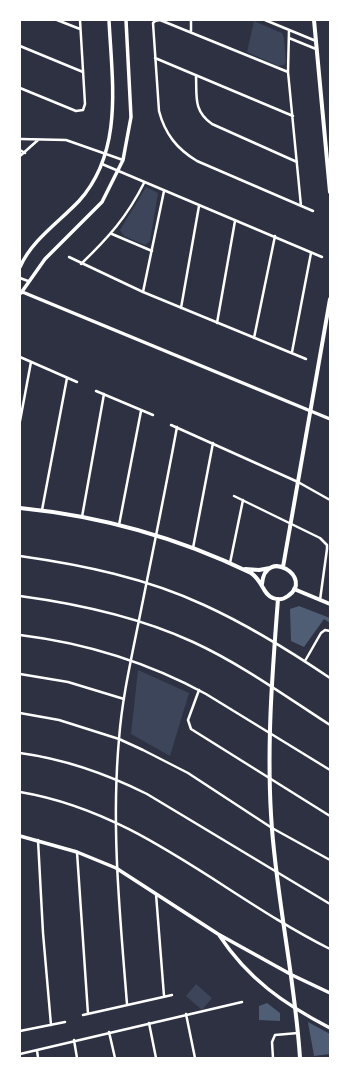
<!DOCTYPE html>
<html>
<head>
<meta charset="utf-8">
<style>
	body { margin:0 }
	#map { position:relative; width:350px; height:1078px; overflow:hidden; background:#2d3142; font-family:Jost,sans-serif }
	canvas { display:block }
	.frame { position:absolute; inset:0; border:21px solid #fff; pointer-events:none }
</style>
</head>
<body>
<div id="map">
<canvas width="350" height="1078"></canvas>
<div class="frame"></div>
</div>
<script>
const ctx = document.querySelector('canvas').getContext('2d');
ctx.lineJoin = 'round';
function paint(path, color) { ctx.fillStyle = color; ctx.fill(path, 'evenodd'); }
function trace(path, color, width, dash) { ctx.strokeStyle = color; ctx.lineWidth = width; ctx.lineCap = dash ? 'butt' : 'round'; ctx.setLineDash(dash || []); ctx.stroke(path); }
paint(new Path2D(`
	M254 21 282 33 284 38 286 62 284 65 278 66 247 52Z
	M146 187 158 193 150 241 145 245 124 236 120 230Z
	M138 670 189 693 170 756 131 734Z
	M196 984 212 998 202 1010 186 996Z`), '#3c4559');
paint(new Path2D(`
	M299 606 330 618V623L324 619 304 647 291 641 290 609Z
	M267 1003 280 1013V1021L259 1020V1006Z
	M308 1022 330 1034V1054L314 1056Z`), '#4f5d75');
trace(new Path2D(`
	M57 20 80 29
	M265 20 316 41
	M289 30 288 72 301 206
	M191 31V20
	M289 38 316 49
	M20 46 83 72
	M155 58 293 116
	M288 72 160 20 155 21 153 23 159 111C165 134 177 149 197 161L313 211
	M196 76C197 96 193 111 212 124L297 162
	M20 88 76 111 83 110 85 104 80 20
	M20 139 66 140 123 160
	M20 150 25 153
	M20 156 38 140
	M102 164 322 257
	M112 234 152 251
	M69 257 143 292 306 359
	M81 264C108 238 127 217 144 183
	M20 278 28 281
	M143 292 164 191
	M181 308 199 206
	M217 323 235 221
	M254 338 275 236
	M292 352 311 253
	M20 357 77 382
	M96 391 153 415
	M20 421 31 362
	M171 425 298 482 330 500
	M234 496 320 538 327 545V549L320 600
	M42 510 67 378
	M82 517 104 394
	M119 525 141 411
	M193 548 213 443
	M20 556C83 565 146 578 204 605 248 625 290 651 330 678
	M230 563 243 500
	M20 596C79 604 139 617 193 642 241 664 285 696 330 725
	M20 635C85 643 149 663 206 694L330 770
	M305 661 321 633 325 630 330 631
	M20 674 68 682 124 699
	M199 690 188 720 191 729 330 816
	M20 713 59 720 119 739 143 750 188 773 272 828 330 860
	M20 753C64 759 107 774 147 794L330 904
	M20 792C140 812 224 896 330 949
	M38 840 43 933 51 1025
	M77 852 88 1014
	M156 894 164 996
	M127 1004C120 916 111 828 119 739 122 699 131 660 139 620 152 556 165 492 177 427
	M186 1014 195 1058
	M83 1015 172 995
	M149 1023 156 1058
	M20 1031 65 1022
	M109 1032 115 1058
	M74 1040 77 1058
	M37 1050 38 1058
	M20 1054 242 1002
	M273 1058 272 1042 275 1035 298 1033`), '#fff', 2.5);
trace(new Path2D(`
	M20 267C32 240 59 222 79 201 124 151 112 82 109 20
	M20 291 330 419
	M21 293 45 259 102 202 123 160 131 117 126 20
	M20 836 77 852 116 868 218 934 292 975 330 993
	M219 935C248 979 284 1004 330 1028`), '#fff', 3.5);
trace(new Path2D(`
	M314 20 330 192
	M20 508C100 516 179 538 251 573 263 581 263 595 273 598 278 600 284 599 288 596 315 578 265 546 262 584
	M283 567 330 299
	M245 569 259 570 270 568
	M294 589 330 604
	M278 599C272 676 266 753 272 829 278 906 295 981 300 1058`), '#fff', 4);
</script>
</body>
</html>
